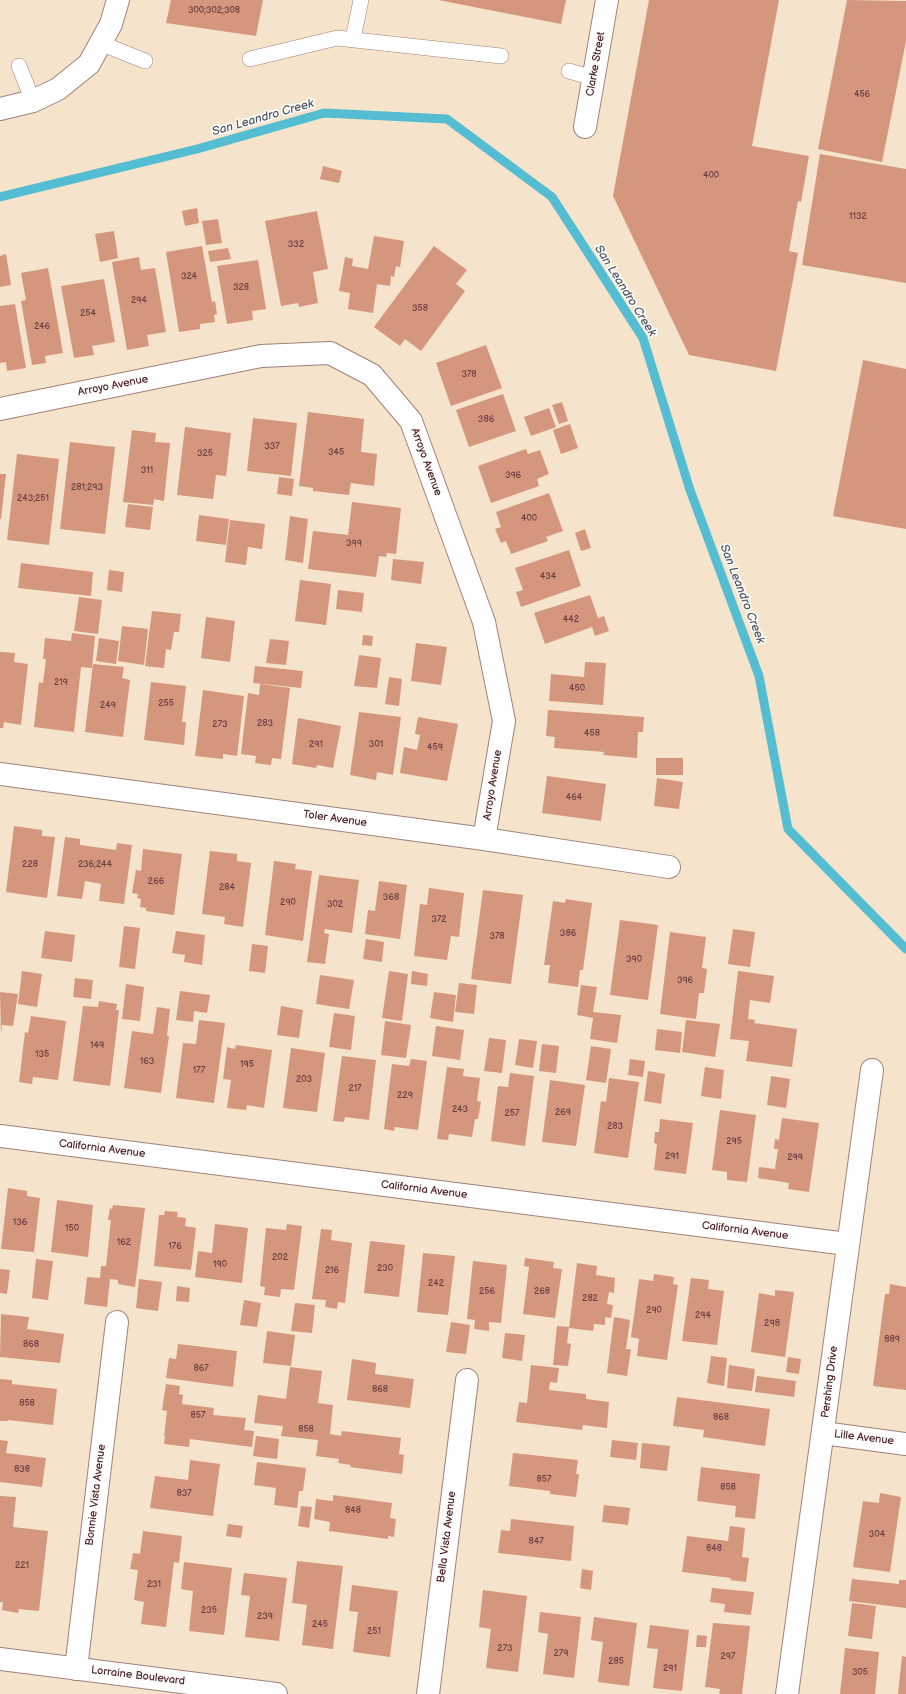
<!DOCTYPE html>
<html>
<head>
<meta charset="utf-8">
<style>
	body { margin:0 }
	canvas { display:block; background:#f5e3cb }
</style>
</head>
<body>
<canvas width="906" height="1694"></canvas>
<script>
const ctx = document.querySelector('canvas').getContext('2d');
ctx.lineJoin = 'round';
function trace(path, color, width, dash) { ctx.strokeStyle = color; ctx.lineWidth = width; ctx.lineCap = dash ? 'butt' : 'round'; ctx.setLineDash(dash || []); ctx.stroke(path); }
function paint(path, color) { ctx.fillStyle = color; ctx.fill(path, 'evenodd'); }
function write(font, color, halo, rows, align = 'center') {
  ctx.font = font + ' "Balsamiq Sans",sans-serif'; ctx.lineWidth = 3.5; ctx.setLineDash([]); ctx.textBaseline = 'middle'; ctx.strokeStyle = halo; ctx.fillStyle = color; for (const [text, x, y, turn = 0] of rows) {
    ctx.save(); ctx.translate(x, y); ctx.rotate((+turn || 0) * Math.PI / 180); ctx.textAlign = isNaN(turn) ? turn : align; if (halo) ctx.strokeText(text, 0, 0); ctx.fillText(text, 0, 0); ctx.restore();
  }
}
trace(new Path2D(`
	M0 197 197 149 324 113 447 119 552 197 643 338 690 490 759 676 788 829 906 949`), '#54bdd1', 9);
paint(new Path2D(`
	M171 0H263L256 36 166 23Z
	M438 0H566L561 24Z
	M649 0H779L752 146 809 156 801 202 798 201 789 251 798 253 776 371 689 355 613 196Z
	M847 0 906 1V41L882 162 818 149Z
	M820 154 906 169V283L802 265Z
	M323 166 342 171 339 183 320 179Z
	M197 208 199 223 185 226 182 211Z
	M317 211 328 269 313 272 318 303 299 307 298 303 281 306 265 221Z
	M218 219 222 243 206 245 202 221Z
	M114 231 118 258 100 262 95 234Z
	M374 236 404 241 400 267 396 266 394 277 391 276 390 286 377 284 373 313 348 309 350 293 339 291 345 257 353 259 352 266 368 269Z
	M202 246 212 302 215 301 217 314 214 315 215 322 200 324V329L179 332 166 252Z
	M434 246 467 270 456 284 465 291 421 351 405 339 400 346 374 327Z
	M228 248 231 259 210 262 208 251Z
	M6 254 11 285 0 287V256Z
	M139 257 141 270 155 268 166 332 147 335 149 346 127 350 112 262Z
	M258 260 266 309 252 311 253 320 227 324 217 266Z
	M48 268 63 353 45 356 46 363 32 365 21 301 26 300 21 273Z
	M104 279 115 342 92 346 94 355 74 358 61 286Z
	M15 304 26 368 7 371 6 362 0 363V306Z
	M486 345 502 388 451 406 436 363Z
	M863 360 906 369V529L833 516Z
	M503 394 516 431 469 447 456 410Z
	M562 402 568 421 559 424 552 405Z
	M549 408 556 427 531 436 524 417Z
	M308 412 364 419 361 452 377 454 374 486 351 483 349 495 313 491V488L299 486Z
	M253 418 297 423 291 476 247 471Z
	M570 424 578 448 561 454 553 430Z
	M185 427 231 433 226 476 216 475 213 499 177 495Z
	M132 430 156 433 155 442 170 443 164 501 154 499 153 505 123 502Z
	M70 442 115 447 105 534 60 529Z
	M526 449 528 454 540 450 549 474 537 479 539 486 491 503 478 466Z
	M17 454 59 459 49 545 7 540Z
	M0 474H6L1 519H0Z
	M279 477 294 479 292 496 277 494Z
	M549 493 563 531 546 537 548 541 511 554 506 541 501 543 495 529 501 527 496 512Z
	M352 502 401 508 396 554 387 553 386 557 379 556 376 577 308 569 313 531 348 535Z
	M128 504 153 507 150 530 125 527Z
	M199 515 229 519 226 545 196 541Z
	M290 516 308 519 303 563 285 560Z
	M230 520 265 524 262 549 248 547 246 565 225 562Z
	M585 529 591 548 581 551 575 533Z
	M569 550 581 586 521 607 516 592 523 590 515 568Z
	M393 559 424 562 421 584 391 580Z
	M21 563 93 572 91 596 18 588Z
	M109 570 124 572 122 592 107 590Z
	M300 580 331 584 326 625 295 621Z
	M338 590 364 593 362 612 336 609Z
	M590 595 598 618 604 616 609 631 595 636 592 627 545 644 534 613Z
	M79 597 102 600 98 634 74 631Z
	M152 611 181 614 179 632H174L171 650 166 649 164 668 145 666Z
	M206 617 235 621 230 662 201 658Z
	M122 626 148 629 144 665 118 661Z
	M72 633 95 636 92 668 81 667 74 732 34 727 39 682 43 683 46 659H43L45 638 71 641Z
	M363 635 373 636 372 646 362 645Z
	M99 638 119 641 116 664 96 661Z
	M270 639 289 641 286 665 266 663Z
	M416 643 447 647 441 685 411 681Z
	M0 652 15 653 14 662 28 664 21 725 4 722 3 728H0Z
	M359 655 381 658 377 688 354 686Z
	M585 662 606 663 603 705 549 701 551 674 584 677Z
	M93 664 124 667 122 678 130 680 123 737 85 732Z
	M255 666 303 671 301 688 253 683Z
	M389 677 402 679 399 706 385 704Z
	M151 682 186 686 182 722H186L184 745 144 740Z
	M260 684 290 688 281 759 272 758 271 765 255 763 256 756 241 754 248 693 259 695Z
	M203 690 244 696 237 756 223 754V759L195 756Z
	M548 710 644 717 643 732H638L637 758 603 755 604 752 554 748 555 737 546 736Z
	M359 712 401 717 393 775 377 772 376 780 350 775Z
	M418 717 458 724 447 781 400 773 404 747 417 750 420 735 415 734Z
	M298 718 341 726 333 768 317 765 316 768 292 764Z
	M656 758H683V775H656Z
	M547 776 606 784 601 821 542 813Z
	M657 778 683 782 679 809 654 806Z
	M14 826 42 830V836L55 837 47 898 6 892Z
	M65 837 80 839V845L116 850 117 843 132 845 124 904 99 901 101 884 85 881 82 899 57 896Z
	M143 849 182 854 174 915 146 911V908L140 907 141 899 137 898 138 894 132 893 136 870 141 871Z
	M210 851 237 854V861L251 863 243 927 224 924 225 917 202 914Z
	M274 861 296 864 295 869 312 871 303 941 265 935Z
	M319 875 359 880 352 933 325 929 324 933 329 934 325 964 307 962Z
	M379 881 407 885 400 939 365 934 368 910 375 911Z
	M429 888 464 893 459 937 451 936 447 960 414 956 420 904 427 905Z
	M483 890 523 895 511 984 471 979Z
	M566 899 592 903 583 970H580L578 987 548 983 550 965H544L553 901 565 903Z
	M620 920 658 925 648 1000 610 995Z
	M124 926 140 928 135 969 119 967Z
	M733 929 755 932 750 967 728 964Z
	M45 931 75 935 72 962 41 958Z
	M176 931 205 935 202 965 184 962 185 955 172 953Z
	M670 932 706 937 702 968 707 969 704 993H699L696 1019 660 1014Z
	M366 939 384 942 382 962 363 959Z
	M252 944 268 946 265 973 249 971Z
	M22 971 42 974 37 1007 18 1004Z
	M389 971 408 974 402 1021 382 1018Z
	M412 971 428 974 427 986 411 984Z
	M738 971 774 976 770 1003 750 1000 748 1019 755 1020 754 1023 797 1029 792 1067 746 1061 749 1041 730 1039Z
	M320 975 354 980 349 1009 316 1004Z
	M75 978 93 980 91 999 73 997Z
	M459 983 477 985 474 1014 455 1012Z
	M126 984 144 987 140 1021 122 1019Z
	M581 985 597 987 593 1012 621 1015 617 1043 590 1039 593 1018 577 1015Z
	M180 991 210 995 207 1013 194 1011 193 1022 176 1020Z
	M0 992 18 994 13 1026 2 1025 1 1034Z
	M434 992 456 995 453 1022 430 1018Z
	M99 1001 117 1004 116 1010H119L110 1086 73 1081 83 1006 98 1007Z
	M281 1006 303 1010 299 1038 277 1035Z
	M157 1007 170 1009 167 1036H169L161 1093 124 1088 132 1031 153 1034Z
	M334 1013 355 1016 351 1050 329 1047Z
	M31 1016 66 1021 58 1080 33 1077 32 1084 19 1082 25 1032 28 1033Z
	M199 1020 225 1023 214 1103 176 1098 183 1043 196 1044Z
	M686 1020 720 1024 715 1057 682 1052Z
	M385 1021 411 1025 406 1058 381 1055Z
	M436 1026 464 1030 460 1060 432 1056Z
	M657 1029 682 1032 680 1053 655 1050Z
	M489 1038 506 1040 502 1073 484 1071Z
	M519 1039 537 1041 533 1068 515 1065Z
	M542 1044 559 1046 556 1073 539 1071Z
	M236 1045 272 1050 264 1108 247 1105 246 1110 227 1108 231 1080 223 1079 227 1047 235 1049Z
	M591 1046 611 1049 606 1083 586 1080Z
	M291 1048 325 1053 317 1112 283 1108Z
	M342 1056 376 1060 369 1120 345 1117 344 1122 333 1121Z
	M411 1059 427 1061 418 1130 395 1127 394 1131 384 1129 392 1064 409 1066Z
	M630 1059 645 1061 643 1077 628 1075Z
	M447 1067 464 1069 463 1076 480 1078 477 1101 481 1102 478 1119H475L472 1137 449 1134 448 1140 437 1139Z
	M705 1067 724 1070 721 1099 701 1096Z
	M648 1071 665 1074 661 1104 644 1101Z
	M510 1073 534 1076 525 1146 491 1141 498 1086 508 1087Z
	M771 1076 790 1079 786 1108 767 1105Z
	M609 1078 639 1082 628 1158 594 1153 601 1101 606 1102Z
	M550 1080 585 1085 576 1146 542 1142Z
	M720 1110 756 1115 747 1182 727 1180V1172L712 1170Z
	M782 1118 819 1123 809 1192 788 1189 789 1183 758 1178 759 1167 775 1169 778 1149H774L775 1139 779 1140Z
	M660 1119 693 1123 686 1174 654 1170 657 1144 654 1143 655 1132H659Z
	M8 1188 27 1191V1196L40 1198 34 1252 1 1249Z
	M57 1200 93 1205 88 1257 51 1252Z
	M113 1205 145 1208 135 1287 118 1284V1280L110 1279 107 1307 84 1304 87 1277 100 1278 101 1266H106L111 1220H108L110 1208 112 1209Z
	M165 1211 178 1212 177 1217 186 1218 185 1226 196 1228 191 1270 154 1266 159 1215H164Z
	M215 1224 248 1228 242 1283 195 1277 198 1251 212 1253Z
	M287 1224 302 1226 294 1290 281 1289 280 1297 264 1295 265 1287 260 1286 266 1228 286 1230Z
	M321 1229 332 1230 331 1240 352 1243 345 1303 338 1302 337 1309 325 1307 326 1300 312 1299Z
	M370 1241 405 1245 399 1297 364 1293Z
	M423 1253 455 1256 448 1315 417 1312Z
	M525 1258 554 1262 553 1268 562 1269 555 1318 523 1314 529 1267 524 1266Z
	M36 1259 53 1261 48 1300 32 1298Z
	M473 1261 507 1265 501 1323 489 1322V1331L474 1329 475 1320 467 1319Z
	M577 1263 597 1266 596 1275 615 1278 614 1293 609 1292 607 1304 613 1305 611 1318 605 1317V1325L594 1324 593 1331 569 1328Z
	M0 1269 10 1270 7 1294 0 1293Z
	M654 1274 674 1277 673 1284 678 1285 667 1360 637 1356 639 1339 631 1337 639 1279 653 1281Z
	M691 1278 709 1280 708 1289 724 1291 717 1345 682 1341Z
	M139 1279 162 1282 158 1311 136 1308Z
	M890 1284 906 1287V1390L873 1386 885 1294H889Z
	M177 1286 190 1288 189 1302 176 1301Z
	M775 1290 794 1292 785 1357 751 1352 759 1293 775 1296Z
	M244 1300 261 1303 257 1327 240 1325Z
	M295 1303 315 1305 312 1333 291 1331Z
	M1 1314 29 1317 27 1329 64 1334 60 1363 0 1357Z
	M614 1317 630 1320 626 1349H631L627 1376 607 1373Z
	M451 1322 470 1325 466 1354 446 1352Z
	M557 1326 569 1327 567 1343 571 1344 568 1366 553 1365Z
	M267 1331 295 1335 291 1366 263 1363Z
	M505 1333 525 1335 522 1361 502 1358Z
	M178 1344 237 1351 233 1387 166 1378 169 1358 176 1359Z
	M711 1356 727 1358 724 1386 707 1383Z
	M788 1357 801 1359 799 1374 786 1372Z
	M352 1359 376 1363 375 1374 414 1379 410 1408 347 1400Z
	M531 1365 559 1368 557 1383 550 1382 549 1390 586 1394V1399L609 1402 607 1428 583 1425 582 1430 516 1422 519 1402 527 1403Z
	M729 1365 755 1369 752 1391 727 1388Z
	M290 1367 322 1371 318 1403 333 1405 330 1434 341 1436 342 1431 401 1438 399 1454 404 1455 402 1474 350 1467 351 1465 338 1463 339 1459 316 1456 318 1440 281 1436 283 1426 254 1423 258 1395 286 1399Z
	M757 1376 796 1381 794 1397 755 1392Z
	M0 1379 12 1380V1384L57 1389 53 1425 8 1420 7 1421H0Z
	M166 1384 180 1386 179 1394 183 1395 182 1404 214 1408 213 1415 246 1418 244 1430 254 1431 252 1447 190 1439 189 1447 164 1444 165 1436H164L167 1411 162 1410Z
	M677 1397 770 1409 765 1446 703 1437 704 1430 673 1426Z
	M256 1436 279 1439 277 1459 253 1456Z
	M0 1440 8 1441 6 1453 46 1458 42 1487 0 1482Z
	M612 1440 638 1443 636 1460 610 1457Z
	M642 1443 670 1446 667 1471 640 1468Z
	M513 1453 578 1460 576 1474H579L576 1497 550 1494V1491L509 1486Z
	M190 1460 220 1464 213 1516 150 1508 155 1476 188 1480Z
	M257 1462 306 1468 303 1491H299L297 1508 274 1505 276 1488 254 1485Z
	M701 1467 760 1474 755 1519 735 1517 736 1506 697 1501Z
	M880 1493 901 1497 890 1572 853 1567 863 1501 879 1503Z
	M333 1495 392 1503 390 1518 396 1519 394 1537 388 1536V1539L329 1531 330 1522 314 1519 316 1499 333 1501Z
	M0 1496 16 1497 13 1527 48 1531 39 1611 19 1609 18 1613 2 1610 3 1602H0Z
	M604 1505 630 1508 628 1525 602 1522Z
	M301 1506 312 1507 309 1528 298 1526Z
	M511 1519 574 1526 571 1561 498 1553 501 1530 510 1531Z
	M228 1524 243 1526 241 1538 226 1536Z
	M730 1526 745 1528 742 1557 749 1558 746 1582 730 1580 731 1578 682 1572 687 1536 728 1541Z
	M143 1531 182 1536 179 1563 174 1562 166 1627 141 1624 144 1602 134 1600 138 1570 130 1569 133 1553 140 1554Z
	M297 1561 343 1566 333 1649 302 1645 307 1605 292 1603Z
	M184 1562 232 1568 224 1635 189 1631 193 1591 181 1589Z
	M582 1569 593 1571 591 1590 580 1588Z
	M244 1573 287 1578 279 1641 245 1637 250 1596 241 1595Z
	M852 1579 899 1584V1580H906V1608L849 1601Z
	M352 1585 398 1591 390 1657 353 1652 358 1612 349 1611Z
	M712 1588 754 1592 751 1615 724 1612 725 1604 710 1602Z
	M483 1590 527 1596 518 1672 486 1668 491 1629 479 1627Z
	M852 1603 876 1606 872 1639 848 1636Z
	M540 1612 581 1617 574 1678 543 1674 548 1634 538 1632Z
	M594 1617 637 1623 629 1686 598 1682 603 1642 591 1640Z
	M713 1623 750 1626 742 1694H719L720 1689 705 1687Z
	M650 1625 689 1630 682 1691 653 1688 658 1649 647 1648Z
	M697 1635 707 1636 706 1647H696Z
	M845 1648 879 1652 875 1694H840Z
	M902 1656 906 1657V1694H898Z`), '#d5967e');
const lane = new Path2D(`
	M353 39 361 0
	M100 43 145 61
	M250 59 337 38 501 56
	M19 66 33 101
	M569 71 593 78`);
const street = new Path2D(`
	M0 109 33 101 58 89 89 64 111 24 118 0
	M585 127 607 0
	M0 409 261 356 330 353 372 375 411 421 484 622 504 721 484 839
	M0 774 484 839 669 867
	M0 1136 847 1244
	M823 1433 906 1444
	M0 1659 276 1694
	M76 1669 117 1322
	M428 1694 467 1380
	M787 1694 872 1070`);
trace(lane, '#a0817b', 16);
trace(street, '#a0817b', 24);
trace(lane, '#fff', 15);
trace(street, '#fff', 22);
write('9px', '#6d3d40', null, [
	["300;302;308",214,11],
	["456",862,95],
	["400",711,176],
	["1132",858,217],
	["332",296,245],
	["324",189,277],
	["328",241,288],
	["294",139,301],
	["358",420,309],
	["254",88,314],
	["246",42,327],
	["378",469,375],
	["386",486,420],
	["337",272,447],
	["345",336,453],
	["325",205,454],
	["311",147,471],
	["396",513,476],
	["281;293",87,488],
	["243;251",33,499],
	["400",529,519],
	["399",354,544],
	["434",548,577],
	["442",571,620],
	["219",61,683],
	["450",577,689],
	["255",166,704],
	["249",108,706],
	["283",265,724],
	["273",220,725],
	["458",592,734],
	["291",316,745],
	["301",376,745],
	["459",435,748],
	["464",574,798],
	["228",30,865],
	["236;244",95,865],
	["266",156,882],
	["284",227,888],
	["368",391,898],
	["290",288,903],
	["302",335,905],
	["372",439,920],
	["386",568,934],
	["378",497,937],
	["390",634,960],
	["396",685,981],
	["149",97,1046],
	["135",42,1055],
	["163",147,1062],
	["195",247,1065],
	["177",199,1071],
	["203",304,1080],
	["217",355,1089],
	["229",405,1096],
	["243",460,1110],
	["269",563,1113],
	["257",512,1114],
	["283",615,1127],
	["295",734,1142],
	["291",672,1157],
	["299",795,1158],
	["136",20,1223],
	["150",72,1229],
	["162",124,1243],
	["176",175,1247],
	["202",280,1258],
	["190",220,1265],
	["230",385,1269],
	["216",332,1271],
	["242",436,1284],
	["256",487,1292],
	["268",542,1292],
	["282",590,1299],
	["290",654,1311],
	["294",703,1316],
	["298",772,1324],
	["889",892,1340],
	["868",31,1345],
	["867",201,1369],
	["868",380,1390],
	["858",27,1404],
	["857",198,1416],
	["868",721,1418],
	["858",306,1430],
	["838",22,1470],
	["857",544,1480],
	["858",728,1488],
	["837",184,1494],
	["848",353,1511],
	["304",877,1535],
	["847",536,1542],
	["848",714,1549],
	["221",22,1566],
	["231",154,1585],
	["235",209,1611],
	["239",265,1617],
	["245",320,1625],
	["251",374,1632],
	["273",505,1649],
	["279",561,1654],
	["297",728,1657],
	["285",616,1662],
	["291",670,1669],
	["305",860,1673]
]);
write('11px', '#4a1f2b', '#fdfcf7', [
	["Clarke Street",596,64,-80],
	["Arroyo Avenue",113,386,-11],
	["Arroyo Avenue",426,462,70],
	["Arroyo Avenue",493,785,-81],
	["Toler Avenue",335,819,8],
	["California Avenue",102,1149,7],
	["California Avenue",424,1190,7],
	["California Avenue",745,1231,7],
	["Pershing Drive",830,1382,-83],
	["Lille Avenue",864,1438,7],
	["Bonnie Vista Avenue",96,1495,-83],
	["Bella Vista Avenue",447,1537,-83],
	["Lorraine Boulevard",138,1676,7]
]);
write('italic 12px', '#4e5665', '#fdfcf7', [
	["San Leandro Creek",263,118,-16],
	["San Leandro Creek",625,291,58],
	["San Leandro Creek",742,594,69]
]);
</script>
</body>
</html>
